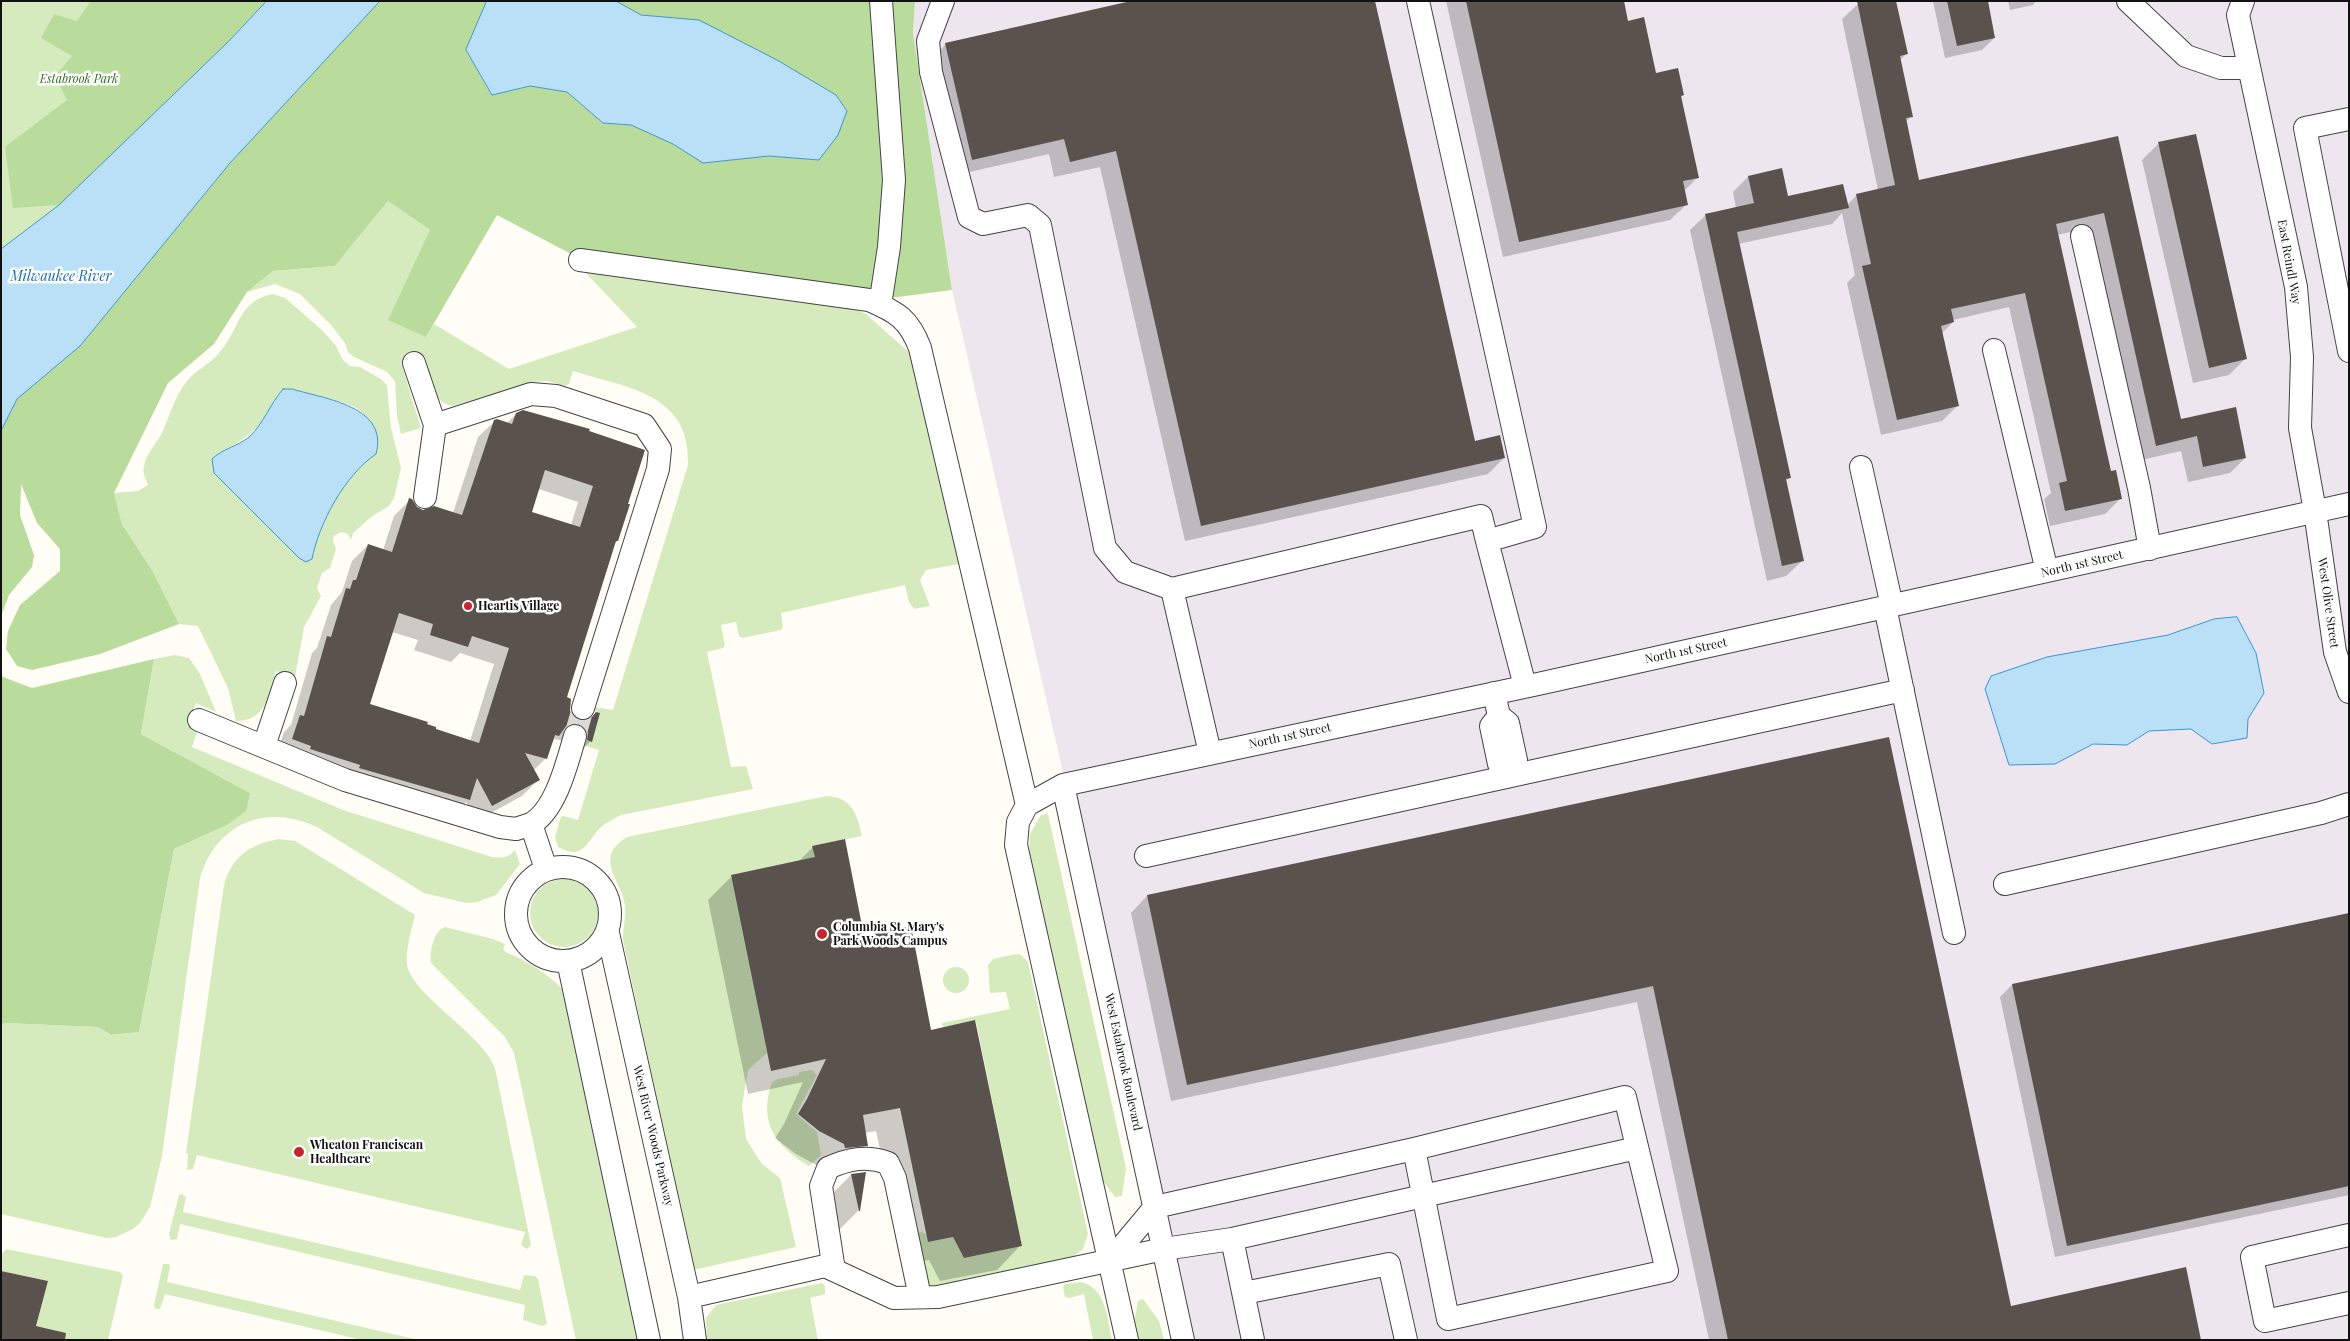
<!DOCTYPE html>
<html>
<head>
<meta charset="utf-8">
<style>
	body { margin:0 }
	#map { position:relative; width:2350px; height:1341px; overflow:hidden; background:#fffdf5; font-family:"Playfair Display",serif }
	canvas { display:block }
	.frame { position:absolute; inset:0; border:2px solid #111; pointer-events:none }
</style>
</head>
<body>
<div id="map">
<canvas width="2350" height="1341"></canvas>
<div class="frame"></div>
</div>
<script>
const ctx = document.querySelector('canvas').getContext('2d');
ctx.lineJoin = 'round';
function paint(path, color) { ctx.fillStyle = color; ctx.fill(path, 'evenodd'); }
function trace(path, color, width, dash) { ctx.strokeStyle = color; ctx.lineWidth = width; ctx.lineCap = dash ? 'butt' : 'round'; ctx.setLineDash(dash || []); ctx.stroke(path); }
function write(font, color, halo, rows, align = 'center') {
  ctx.font = font + ' "Playfair Display",serif'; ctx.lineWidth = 5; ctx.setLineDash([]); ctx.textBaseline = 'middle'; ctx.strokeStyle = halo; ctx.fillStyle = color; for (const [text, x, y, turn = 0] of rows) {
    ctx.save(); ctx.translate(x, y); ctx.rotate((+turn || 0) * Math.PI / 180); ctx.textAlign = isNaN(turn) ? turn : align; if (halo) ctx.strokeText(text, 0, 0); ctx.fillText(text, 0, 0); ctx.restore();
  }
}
paint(new Path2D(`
	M915 1H2349V1340H1188L1061 764 952 290 913 33Z`), '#eee6ef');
paint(new Path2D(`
	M1 1H267L228 42 59 205 1 249Z
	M388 201 430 230 426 337 434 324 509 369 637 327 583 270 845 305 866 314 912 355 959 564 926 570 920 580 930 606 914 609 909 602 905 585 781 613 783 627 781 630 742 638 739 636 736 622 721 625 725 645 723 648 707 652 731 767 746 766 753 789 621 815C614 819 607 822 601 827 586 842 584 861 558 847L555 837 561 817 563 816 578 820 599 750 586 746 584 743 585 740 592 741 600 713 594 711 595 707 613 710 688 465C691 393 627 388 573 371L569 384 565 386 547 381 534 382 453 406C430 403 430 374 424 356L401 363 421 428 401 434 397 416 395 381 387 372 354 357 348 352 345 343 331 325 300 294 275 284 247 292 273 271 335 266Z
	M273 294 285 298 323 331 336 346 343 360 350 366 360 367 381 379 387 385 391 428 401 468 394 498 389 506 371 517 353 533 351 540 348 534 341 532 334 536 333 541 336 549 330 568 322 573 317 588 321 596 304 627 295 677 276 671C268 695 267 721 236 721L228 688 198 626 179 624 153 572 122 524 114 493 138 491 148 485C146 479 142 473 144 466 146 454 156 444 162 433 170 415 175 396 187 381 196 370 210 364 219 353 240 330 237 301 273 294ZM277 396C298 398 331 397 350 405 369 413 381 434 376 454 345 475 319 523 312 559L217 454C247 438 263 428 277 396Z
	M175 655 189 658 200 674 216 712 196 703 187 725 196 730 197 732 192 747 343 810 492 857C503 858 508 858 515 850L520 864 496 895 477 902 466 903 424 893 317 827C266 803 216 823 200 878L162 1156 150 1207 140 1223 133 1229 116 1237 106 1238 1 1214V1026L4 1023 98 1027 111 1035 139 1032 174 849 227 825 250 793 141 734 154 659Z
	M827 796C852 797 857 815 862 836L813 846 816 857 731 876 767 1053 748 1070 742 1106 746 1139 762 1164 780 1178 796 1247 693 1270 623 940C623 929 626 917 625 905 621 879 593 858 627 837Z
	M1048 814 1126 1168 1122 1196 1115 1197 1103 1181 1029 854 1030 834 1041 815Z
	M279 839 295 841 415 915C412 928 405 951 407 964 411 995 482 1033 495 1068L531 1245 527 1249 521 1245 525 1232 521 1231 197 1155 193 1169 187 1170 188 1154 186 1153 224 885C232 856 251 844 279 839Z
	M530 913a34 34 0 1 1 68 0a34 34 0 1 1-68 0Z
	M445 927 493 939 505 944 503 950C510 955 517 956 524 961 539 969 552 978 563 990L639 1340H576L514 1053 505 1037 431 963C429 953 434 930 445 927Z
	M1016 954 1021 955 1028 962 1088 1234 1083 1249 1070 1259 931 1287 927 1284 917 1233 922 1232 927 1235 928 1242 953 1237 964 1258 1022 1246 976 1021 943 1027 942 1023 1010 1009 1006 992 990 993 988 965 993 959Z
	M943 980a13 13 0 1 1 26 0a13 13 0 1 1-26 0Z
	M812 1070 817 1075 796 1114 817 1132 821 1155 809 1166C775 1146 758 1122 772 1082L778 1079 799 1075V1072Z
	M182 1194 186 1197 183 1212 520 1290 524 1275 535 1276 538 1279 547 1324 542 1326 523 1320 525 1305 180 1224 177 1239 171 1240 169 1234 179 1195Z
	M6 1249 120 1272 123 1276 108 1340H65L66 1333 36 1326 48 1281 1 1271V1255Z
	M163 1264H169L170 1267 167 1282 419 1340H362L165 1294 160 1309H155L154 1305Z
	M1081 1282C1107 1289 1107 1318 1112 1340H1093L1084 1294 1070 1298 1065 1297 1063 1287 1065 1284Z
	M822 1283 825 1286V1294L810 1298 818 1340H707L706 1318 716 1305Z
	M1143 1299 1159 1321 1164 1340H1136L1133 1328 1138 1301Z`), '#d5ebbd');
paint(new Path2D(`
	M91 1H266L228 42 59 205 13 208 5 147 67 100 55 76 72 56 41 38 54 14 77 21Z
	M380 1H487L466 50 492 95 530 86 567 92 603 123 631 125 673 144 703 163 769 156 819 160 847 110 836 95 777 60 699 21 641 15 616 1H915L913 33 952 290 890 298 573 255 497 215 426 337 388 320 430 230 388 201 335 266 273 271 247 292 214 344 168 383 114 493 122 524 153 572 179 624 100 654 32 670 17 666 6 649 8 631 20 605 60 571V549L37 523 21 484 20 515 34 555 32 567 9 595 1 616V431L17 399 80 346 230 163Z
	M154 659 141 734 250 793 246 811 227 825 174 849 139 1032 111 1035 98 1027 4 1023 1 1026V673L3 677 32 688Z`), '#b9dc9c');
const water = new Path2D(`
	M267 1H380L230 163 80 346 17 399 1 431V249L59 205 228 42Z
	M487 1H616L641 15 699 20 777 60 836 95 847 111 838 135 819 160 769 156 703 163 673 144 631 125 603 123 567 92 530 86 492 95 466 50Z
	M283 389H292C325 399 389 406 376 454 345 475 319 523 312 559L306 562 299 558 214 473 212 459C222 449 238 446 249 437 264 423 270 404 283 389Z
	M2237 617 2256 653 2264 693 2248 719 2247 738 2212 744 2191 729 2149 731 2127 745 2093 744 2055 764 2009 765 1985 689 1991 676 2047 657 2168 635 2214 619Z`);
paint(water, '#b9e0f7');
trace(water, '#3f96cf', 1);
paint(new Path2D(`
	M1137 1 1474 443 1504 458 1488 474 1185 541 1100 167 1054 177 1049 154 956 175 930 61 946 44Z
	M1446 1H1622L1627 22 1655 75 1683 95 1680 98 1698 177 1684 191 1687 204 1670 220 1503 257Z
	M1868 1 1906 54 1900 60 1911 116 1906 122 1918 181 2117 137 2180 420 2245 458 2230 473 2188 482 2181 451 2141 460 2089 228 2057 235 2110 473 2121 498 2105 514 2050 526 2044 499 2051 493 2009 307 1953 320V322L1941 334 1957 406 1942 421 1881 435 1847 283 1855 275 1842 213 1832 224 1738 244 1789 478 1785 482 1802 561 1786 576 1767 581 1690 230 1706 215 1736 208 1733 192 1748 177 1787 197 1847 205 1857 195 1878 190 1842 19 1858 4Z
	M1933 1H1986L1994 38 1982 50 1945 58Z
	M2008 1H2036L2033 5 2010 10Z
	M2158 144 2245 359 2229 375 2193 383 2142 160Z
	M516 414 553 421 555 419 642 449 617 541 614 544 566 698 569 712 578 722H587L591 741 575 757 568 742 555 739 551 743 546 758 533 771 538 780 522 796 476 821 466 802 453 815 276 755 284 732 291 725 312 653 317 648 331 605 342 592 352 561 368 545 383 550 394 516 410 500 416 508 423 511 453 513 478 437 495 421 507 423ZM539 489 578 502 571 525 530 513ZM392 632 418 640 414 650 451 662 460 653 494 664 470 741 369 705Z
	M1888 739 2010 1307 2200 1340H1709L1637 1002 1171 1101 1131 913 1147 896Z
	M813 847 863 937 930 1031 1020 1246 997 1270 940 1281 929 1260 905 1265 876 1131 864 1133 866 1145 843 1169 820 1167 796 1154 775 1138 784 1124 803 1082 748 1094 708 900 732 876 798 862Z
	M2349 914V1195L2055 1257 2000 997 2012 985Z
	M864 1173 859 1210 836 1233 827 1199 851 1175Z`), '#0003');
paint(new Path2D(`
	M1131 1H1375L1475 441 1500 435 1505 458 1201 526 1116 151 1070 162 1064 139 972 160 945 43Z
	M1466 1H1624L1628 21 1644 17 1656 73 1678 68 1684 95 1681 96 1699 178 1683 181 1688 205 1519 242Z
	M1857 1H1896L1908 54 1900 56 1913 117 1906 118 1919 180 2118 136 2181 419 2236 407 2246 458 2203 467 2197 436 2156 446 2104 213 2056 224 2111 471 2116 470 2122 499 2065 511 2059 483 2067 481 2025 293 1951 309 1954 322 1941 326 1959 406 1897 420 1862 266 1871 264 1856 194 1895 185Z
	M1947 1H1988L1995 38 1957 46Z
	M2196 134 2247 359 2209 368 2158 142Z
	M1782 168 1788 196 1843 184 1849 208 1737 232 1791 478 1786 479 1804 561 1782 566 1705 214 1754 203 1748 176Z
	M523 410 590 429 589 431 645 450 628 504H630L618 541H616L567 697 571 699 570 711 579 720 586 721 592 717 596 712 600 713 592 742 587 740 588 733 584 727 572 723 566 726 559 736 555 735 547 759 525 753 540 780 492 806 477 778 470 800 359 768 360 765 310 749 311 746 292 739 300 715 304 716 327 636 331 637 346 588 350 589 353 580H356L368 544 392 552 409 498 412 499 417 507 423 510 434 506 462 515 494 420 497 419 512 424 516 413ZM545 470 593 486 580 527 532 512ZM399 613 433 624 430 635 468 647 472 636 509 648 479 743 436 729V727L427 724 428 722 370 704Z
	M1889 737 2011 1306 2186 1267 2201 1340H1728L1653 986 1187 1085 1147 895Z
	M845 839 864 936 911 926 931 1030 975 1020 1022 1246 964 1258 953 1237 928 1242 900 1108 863 1115 868 1146 845 1148 844 1144 819 1131 798 1114 807 1099 826 1059 771 1071 731 875 815 857 812 846Z
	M2349 913V1186L2067 1246 2012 984Z
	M866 1172 860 1211H859L851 1174Z
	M1 1271 48 1281 36 1326 66 1333 65 1340H1Z`), '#5a524d');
trace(new Path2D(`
	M575 736 583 708`), '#dbdad3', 22, [22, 11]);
const minor = new Path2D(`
	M943 1 928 41 931 72 969 217 983 224 1028 215 1040 225 1105 548 1125 572 1172 589
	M1418 1 1535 527 1487 541 1525 686
	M2128 1 2186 56 2221 68H2249
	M2243 1 2238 15 2296 287 2302 357 2300 428 2315 511 2335 652 2349 692
	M2349 119 2305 128 2349 351
	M2082 236 2139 488 2150 549
	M580 260 869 300C897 312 909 319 920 348L1027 805
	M880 305 889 247 894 180 881 1
	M1994 350 2047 571
	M414 363 435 425 425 497
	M435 425 531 394 556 396 644 425 660 449 658 469 583 708
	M1861 467 1892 606
	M1885 607 1954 933
	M1494 693 1499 716 1508 723 1516 760 1509 771 1499 764 1491 726 1499 716
	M199 720 345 780 500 827 516 829 531 824
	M264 746 285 683
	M1210 753 1172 589 1481 516 1487 541
	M1063 785 1183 1340
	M1027 805 1063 785 1538 684 2349 504
	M1027 805 1018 822 1016 845 1127 1340
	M1146 856 1903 690
	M516 914a47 47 0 1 1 94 0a47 47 0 1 1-94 0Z
	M546 869 531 824C556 810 567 763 575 736
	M2005 884 2321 813 2349 804
	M608 933 689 1297 695 1340
	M568 961 649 1340
	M2349 1235 2252 1257 2265 1321 2349 1303
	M1232 1239 1253 1340
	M1110 1261 1155 1207 1414 1149 1625 1097 1667 1271 1448 1319 1414 1149
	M834 1270 821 1186 828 1168C848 1159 867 1155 888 1163L895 1178 920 1297
	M1244 1293 1389 1264 1406 1340
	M689 1297 825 1266 894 1298 938 1297 1164 1249 1232 1239 1637 1148`);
trace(minor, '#444', 24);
trace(minor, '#fff', 22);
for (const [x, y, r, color] of [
	[468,606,5,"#c4262e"],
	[822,934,6,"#c4262e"],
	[299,1152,6,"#c4262e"]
]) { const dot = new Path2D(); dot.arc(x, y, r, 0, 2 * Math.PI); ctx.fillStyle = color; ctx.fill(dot); trace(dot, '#fff', 2); }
write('italic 12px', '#2f6b1f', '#fff', [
	["Estabrook Park",79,79]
]);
write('12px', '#111', '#fff', [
	["East Reindl Way",2289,262,80],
	["North 1st Street",2082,564,-13],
	["West Olive Street",2328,603,82],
	["North 1st Street",1686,651,-12],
	["North 1st Street",1290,736,-12],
	["West Estabrook Boulevard",1123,1062,78],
	["West River Woods Parkway",653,1136,77]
]);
write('bold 12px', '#111', '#fff', [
	["Heartis Village",478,606],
	["Columbia St. Mary's",833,927],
	["Park Woods Campus",833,941],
	["Wheaton Franciscan",310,1145],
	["Healthcare",310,1159]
], 'left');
write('italic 14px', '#1768a6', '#fff', [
	["Milwaukee River",61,277]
]);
</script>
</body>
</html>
